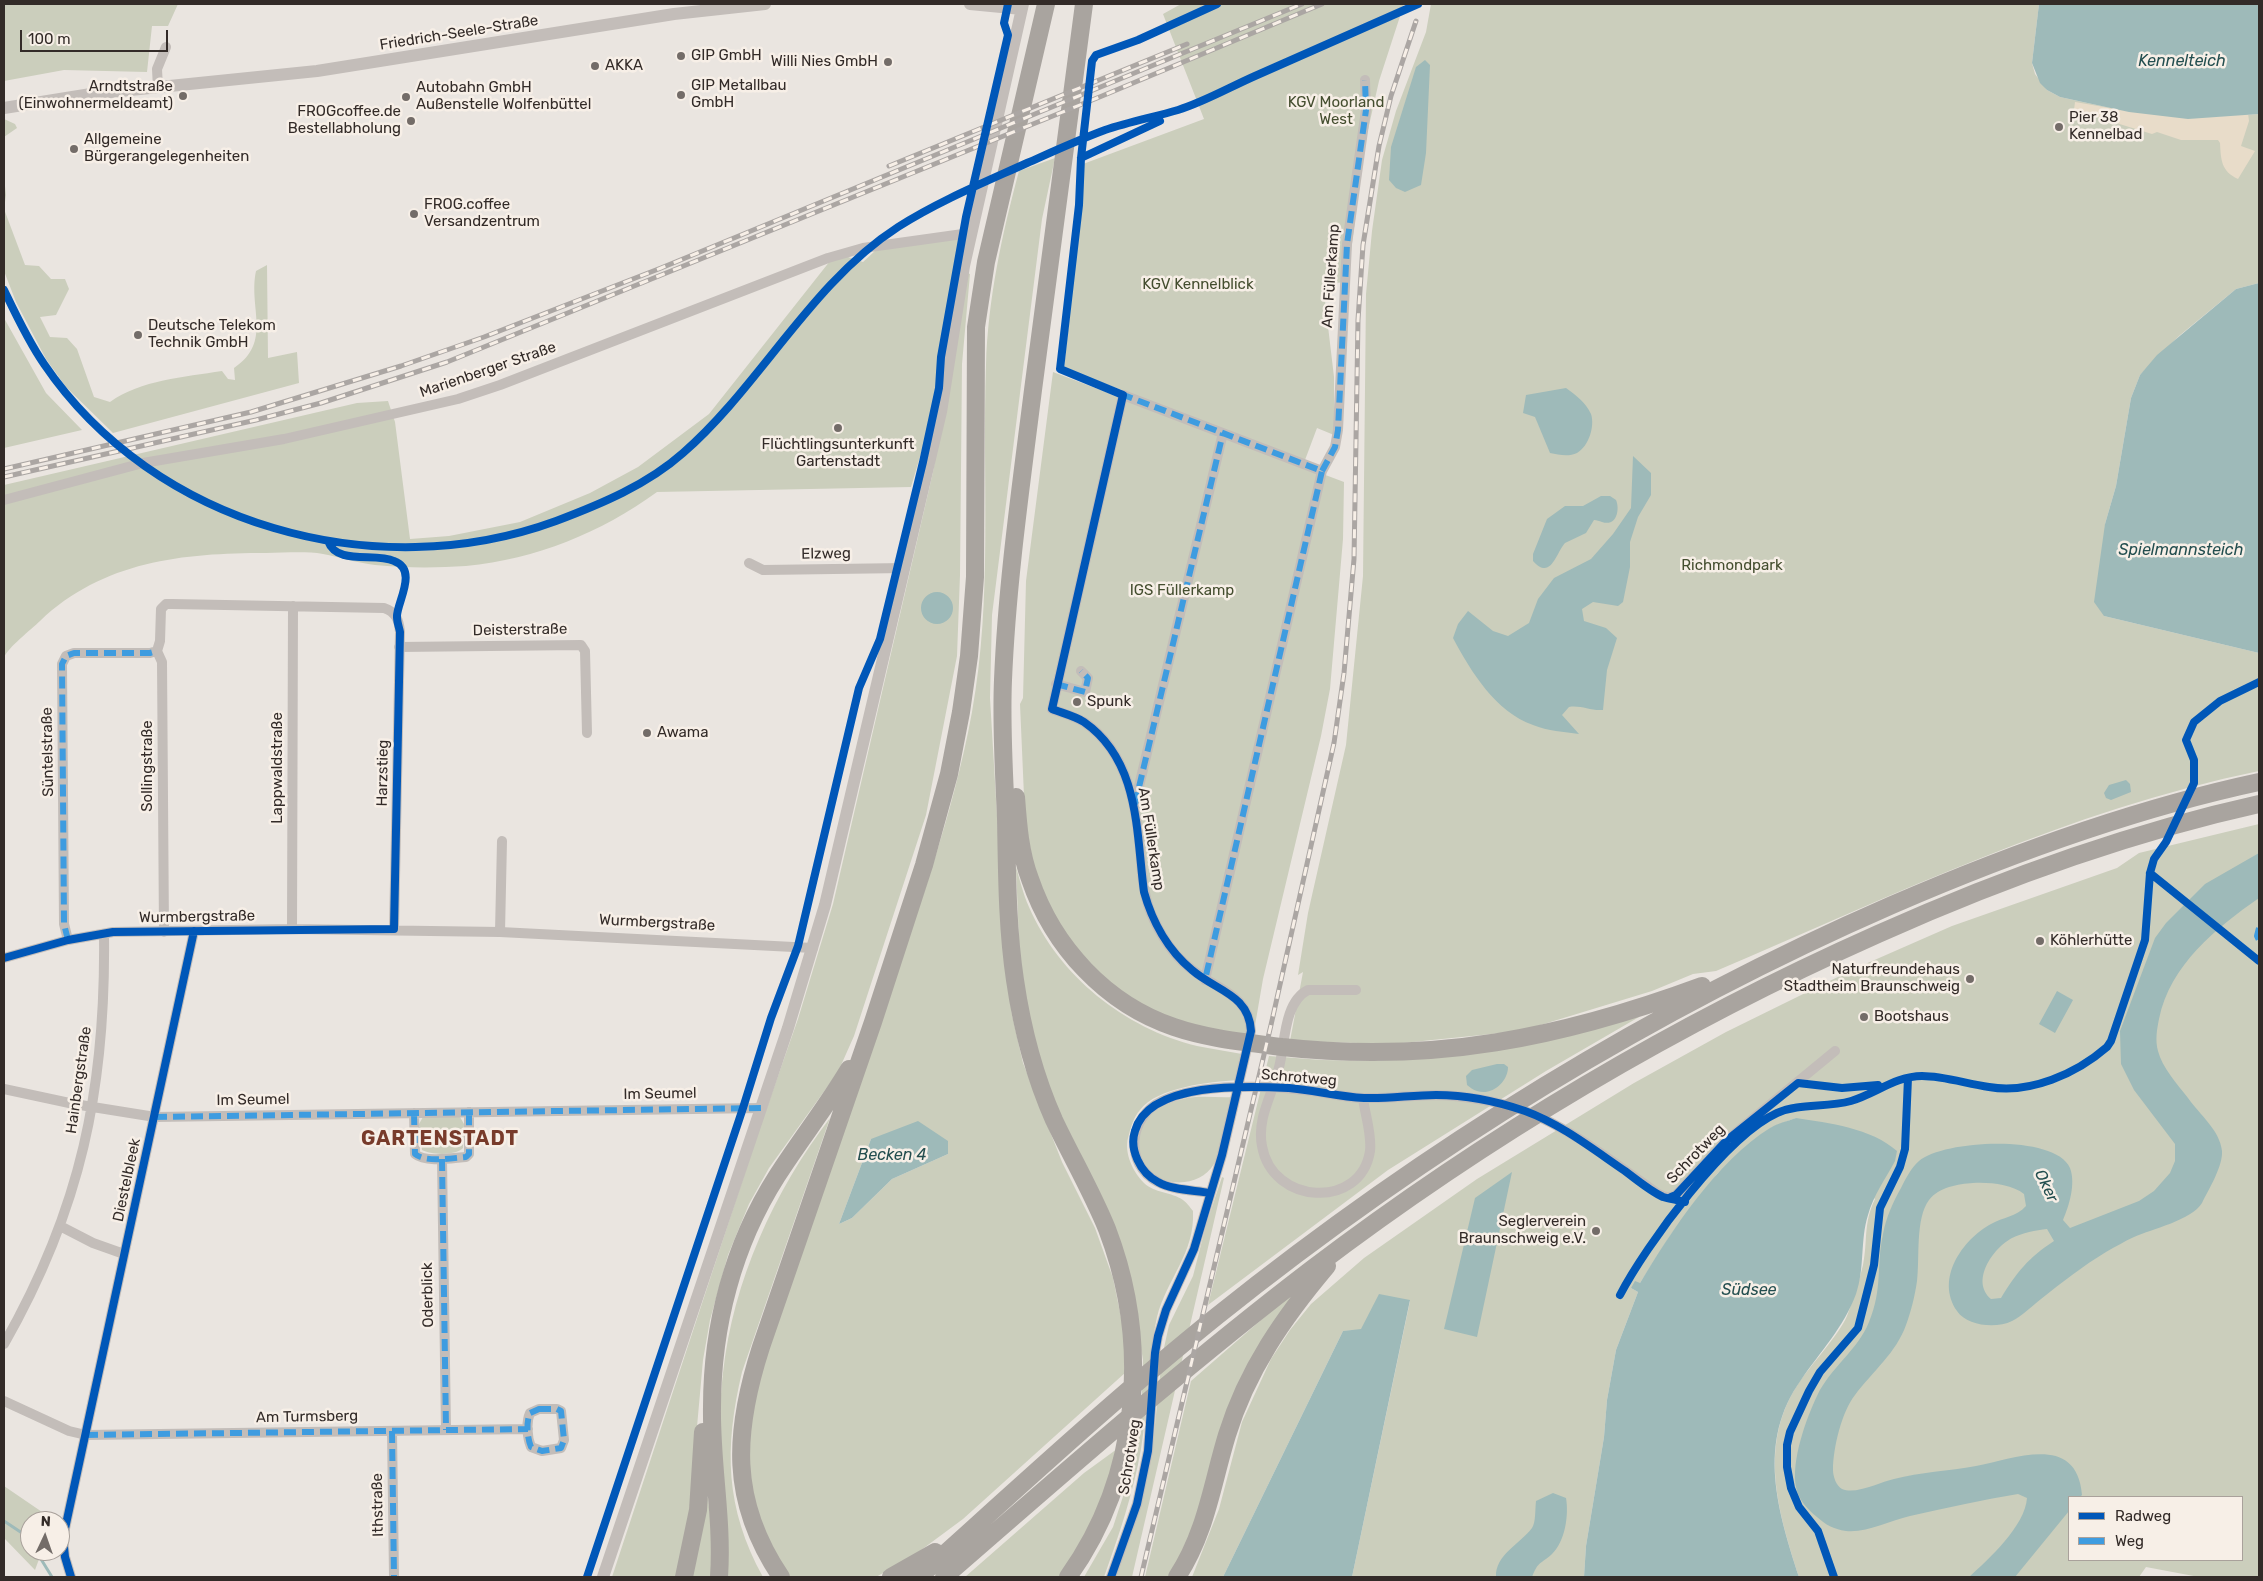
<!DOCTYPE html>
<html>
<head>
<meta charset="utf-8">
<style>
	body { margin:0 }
	#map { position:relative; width:2263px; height:1581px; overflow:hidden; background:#eae5e0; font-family:Rubik,sans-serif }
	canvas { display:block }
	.frame { position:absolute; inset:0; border:5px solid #332b28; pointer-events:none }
	.legend { position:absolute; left:2068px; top:1496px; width:175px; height:65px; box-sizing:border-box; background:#f7efe7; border:1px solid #a9a19b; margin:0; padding:6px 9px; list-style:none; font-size:15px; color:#332b28 }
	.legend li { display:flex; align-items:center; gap:10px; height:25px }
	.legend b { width:25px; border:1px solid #a9a19b }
	.north { position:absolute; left:20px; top:1511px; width:50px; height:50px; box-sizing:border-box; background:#f7efe7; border:1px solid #a9a19b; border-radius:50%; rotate:3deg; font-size:14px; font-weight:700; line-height:20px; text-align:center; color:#332b28 }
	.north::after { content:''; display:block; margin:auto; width:18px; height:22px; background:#736c68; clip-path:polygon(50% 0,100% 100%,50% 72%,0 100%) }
	.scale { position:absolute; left:20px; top:30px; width:148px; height:22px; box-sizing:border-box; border:2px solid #332b28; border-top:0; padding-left:6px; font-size:15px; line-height:18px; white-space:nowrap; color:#332b28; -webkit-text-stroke:4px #f7efe7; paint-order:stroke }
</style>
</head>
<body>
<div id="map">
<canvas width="2263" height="1581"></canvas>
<div class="frame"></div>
<ul class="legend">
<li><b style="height:6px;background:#0057b8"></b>Radweg</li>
<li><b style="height:6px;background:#3e9ce0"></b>Weg</li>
</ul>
<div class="north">N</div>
<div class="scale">100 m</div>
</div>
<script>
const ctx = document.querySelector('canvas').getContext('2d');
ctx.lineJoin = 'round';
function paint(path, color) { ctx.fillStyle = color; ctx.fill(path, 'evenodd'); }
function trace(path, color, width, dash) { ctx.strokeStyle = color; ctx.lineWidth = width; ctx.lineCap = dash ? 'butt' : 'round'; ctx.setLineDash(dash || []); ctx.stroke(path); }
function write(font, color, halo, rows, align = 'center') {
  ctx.font = font + ' Rubik,sans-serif'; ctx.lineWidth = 5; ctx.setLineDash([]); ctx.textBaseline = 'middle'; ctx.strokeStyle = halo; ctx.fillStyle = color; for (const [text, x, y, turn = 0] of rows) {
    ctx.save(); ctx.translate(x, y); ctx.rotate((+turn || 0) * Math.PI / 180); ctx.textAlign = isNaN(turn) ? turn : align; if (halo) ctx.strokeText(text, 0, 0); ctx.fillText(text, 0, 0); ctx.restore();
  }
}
paint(new Path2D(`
	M4 4H178L168 26H152L147 72 64 70 4 81Z
	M1181 4H1404L1379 81 1365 143 1347 282 1323 284 1334 377V435L1317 428 1305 460 1064 368 1082 200 1083 164 1204 119 1163 14Z
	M1431 4H2039L2032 63 2035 74 2047 90 2060 97 2129 112 2188 119 2259 114V283L2236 289 2179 336 2140 375 2131 398 2116 486 2105 524 2104 616 2259 653V771C2069 810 1894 895 1716 971L1693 974 1652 991 1521 1031 1393 1044 1290 1041 1303 972 1298 975 1308 913 1346 745 1363 576 1366 294 1372 231 1382 160 1396 111 1426 32Z
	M4 119 15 124 17 128 4 137Z
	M1055 158 1042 219 992 615 990 698 1006 967 1012 1015 1023 1063 1062 1162 1095 1228 1113 1278 1123 1327 1126 1372 963 1519 913 1556 876 1577H785L758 1521 748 1462 754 1393C797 1267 839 1141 882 1016 916 916 953 816 972 712 993 597 982 481 986 365 988 299 1002 234 1019 171ZM871 1139 948 1154 892 1179 852 1218 839 1224Z
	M4 177 6 195 4 209 25 265 39 266 51 279H65L69 289 56 315 40 317 50 337 67 338 77 349 94 397 110 402C141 380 184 377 222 371L228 379 235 380 234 368C273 342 248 308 256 271L267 265 268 358 297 352 299 383 113 433 66 387 46 359 16 302 4 271Z
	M959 237 936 403 911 487 657 492C600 533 537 559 466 566 436 568 404 568 375 565 357 563 340 557 323 554 305 551 284 553 266 553 183 553 103 561 40 621 32 629 7 648 4 658V485L357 403 388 401 395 422 410 539 449 536 520 522 590 493 638 467 709 414 830 261 845 256 863 262 876 250Z
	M967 273 970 274 962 364 960 575 957 656 926 815 854 1036 838 1072 769 1168 749 1204 728 1255 710 1320 703 1360 688 1527 678 1577H612L759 1130 798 1019 833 904 933 472Z
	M4 318 46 393 82 430 4 448Z
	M1053 372 1344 482 1343 539 1330 689 1321 736 1263 979 1253 1037 1200 1029 1143 1009 1096 975 1055 922 1035 873 1030 847 1025 819 1020 704 1023 698 1026 581Z
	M2259 824V1577H2199L2146 1567 2139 1577H1799C1778 1511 1757 1444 1800 1381 1812 1364 1840 1333 1847 1316 1853 1300 1859 1282 1863 1265 1868 1240 1863 1224 1875 1199L1796 1118 1772 1127 1717 1174 1670 1236 1640 1283 1631 1288 1638 1292 1616 1350 1607 1400 1604 1437 1586 1546 1584 1577H1352L1410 1301 1361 1330 1343 1331 1223 1577H1192L1219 1509 1242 1422 1271 1359 1290 1330 1311 1304 1364 1258 1477 1179 1634 1083 1726 1032 1854 969 1952 926 2117 868 2139 853ZM2069 1497H2242V1560H2069Z
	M1016 867C1020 880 1023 894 1029 907 1059 976 1124 1028 1197 1046 1211 1049 1227 1051 1242 1054L1237 1080C1210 1082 1157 1087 1140 1110 1133 1118 1131 1127 1128 1138 1124 1153 1133 1172 1144 1183 1154 1193 1172 1192 1183 1200 1186 1202 1190 1207 1193 1211 1195 1254 1167 1278 1157 1317 1147 1361 1148 1406 1141 1449 1133 1494 1119 1535 1104 1577H1084L1113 1527 1133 1466 1141 1424 1143 1360 1132 1292 1038 1060 1020 967Z
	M1638 1016 1639 1017 1546 1071 1388 1170 1208 1305 1269 1056 1322 1060 1373 1061 1415 1058Z
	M1233 1097C1228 1113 1221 1151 1214 1164 1200 1188 1162 1188 1145 1167 1135 1155 1134 1129 1145 1117 1154 1107 1170 1102 1183 1099 1198 1095 1217 1098 1233 1097Z
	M423 1117H460L464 1124 463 1148C455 1156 431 1155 422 1150L419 1124Z
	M830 1118 742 1372C724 1448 725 1508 763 1577H726C724 1512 715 1438 723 1373 733 1281 774 1191 830 1118Z
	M1222 1177 1224 1178 1132 1577H1115L1154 1434 1162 1357 1169 1325 1193 1276 1206 1225Z
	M1300 1286 1243 1373 1220 1443 1211 1485 1177 1568 1168 1577H1145L1191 1381Z
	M1117 1449 1099 1509 1063 1577H965L1084 1473Z
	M4 1486 45 1514 48 1521H30V1551H42L35 1570 4 1538Z
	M708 1498 713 1544 711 1577H690L706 1499Z`), '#cbcebc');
paint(new Path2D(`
	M2075 102C2135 112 2187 123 2248 113L2249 121 2241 146 2255 151 2238 179C2221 171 2221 160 2220 143L2218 140H2181L2157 132 2152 134 2074 110Z`), '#e8dcc9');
paint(new Path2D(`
	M2039 4H2259V114L2188 119 2129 112 2060 97 2047 90 2040 83 2032 63Z
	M1425 60 1430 65 1426 153 1421 185 1405 192 1396 188 1389 180 1391 147 1416 67Z
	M2259 283V653L2104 616 2094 602 2105 524 2116 486 2131 398 2140 375 2157 355 2236 289Z
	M1566 388C1576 395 1586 403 1591 414 1595 426 1589 446 1577 453 1569 457 1559 455 1550 453L1535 417 1523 413 1526 395Z
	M1633 456 1651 473V495L1638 517 1630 542V567L1623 602 1618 606 1593 602 1582 609 1584 621 1606 628 1617 638 1607 670 1603 710C1590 711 1581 705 1569 707L1562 715 1579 734C1564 732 1548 731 1533 725 1496 712 1471 672 1453 638L1458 624 1468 611 1493 631 1508 636 1529 623 1538 599 1554 578 1591 559 1613 534 1631 508Z
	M1601 496H1610L1616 500C1620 509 1617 527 1602 522 1599 521 1597 520 1594 520L1586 533 1565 543C1556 553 1551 581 1533 561V554L1547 519 1565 506H1583Z
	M921 608a16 16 0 1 1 32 0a16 16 0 1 1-32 0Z
	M2126 780 2130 784 2131 792 2111 800 2106 798 2104 793 2109 785Z
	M2259 853V898C2216 928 2170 965 2159 1019 2157 1029 2155 1040 2158 1051 2162 1067 2177 1084 2188 1098 2199 1114 2220 1130 2222 1151 2223 1166 2209 1189 2202 1203 2192 1220 2152 1229 2134 1237 2125 1241 2115 1247 2106 1252 2083 1266 2062 1282 2041 1299 2032 1306 2022 1316 2012 1321 1996 1329 1967 1326 1957 1311 1935 1279 1962 1240 1991 1224 2003 1217 2016 1217 2026 1206L2024 1194C2012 1184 1988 1182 1973 1183 1958 1184 1939 1187 1929 1200 1915 1219 1920 1258 1917 1281 1915 1295 1911 1312 1906 1325 1896 1353 1873 1371 1855 1395 1842 1411 1833 1448 1833 1470 1833 1476 1836 1486 1842 1489 1856 1495 1880 1482 1894 1479 1920 1472 1949 1471 1976 1466 2014 1459 2077 1432 2082 1495L2080 1497H2069V1511L2015 1577H1969C1989 1559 2025 1526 2027 1498L2018 1494C1982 1500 1946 1508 1910 1516 1889 1521 1867 1533 1846 1531 1833 1529 1826 1525 1817 1517 1808 1510 1798 1499 1796 1487 1791 1461 1806 1419 1817 1396 1830 1368 1858 1350 1869 1322 1883 1288 1876 1266 1883 1234 1886 1218 1893 1202 1901 1188 1906 1178 1911 1168 1919 1161 1944 1140 2055 1134 2070 1168 2076 1184 2069 1206 2063 1220L2070 1228 2139 1201 2154 1191 2170 1173 2175 1161V1144L2134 1090 2121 1064 2120 1031 2155 938 2166 923 2205 884ZM2047 1229 2054 1241C2028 1258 2017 1272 2001 1298L1991 1299C1970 1281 1993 1248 2012 1238 2022 1233 2036 1230 2047 1229Z
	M2057 991 2073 1000 2055 1033 2039 1024Z
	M1497 1064H1504L1508 1067C1508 1082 1492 1096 1477 1091 1473 1090 1470 1087 1467 1085L1466 1076 1472 1070Z
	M1796 1118C1829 1123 1871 1128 1897 1151L1895 1161C1886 1178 1873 1196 1868 1215 1860 1240 1865 1268 1856 1294 1844 1327 1820 1352 1801 1380 1756 1443 1778 1511 1799 1577H1584L1586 1546 1604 1437 1607 1400 1616 1350 1638 1292 1631 1288 1635 1281 1640 1283C1672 1230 1717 1161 1770 1128 1778 1123 1788 1121 1796 1118Z
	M918 1121 948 1141V1154L892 1179 852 1218 839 1224 871 1139Z
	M1512 1172 1477 1337 1444 1329 1475 1198Z
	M1379 1294 1410 1300 1352 1577H1223L1343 1331 1361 1329Z
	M1553 1493 1566 1498C1569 1515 1565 1542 1552 1554 1540 1565 1539 1560 1532 1577H1496C1495 1555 1520 1544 1532 1528 1536 1522 1535 1509 1536 1501Z`), '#9ebab9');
trace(new Path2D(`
	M4 1521 25 1535 30 1543
	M36 1551 52 1577`), '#9ebab9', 3);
trace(new Path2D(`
	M158 88 157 69 166 47
	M1322 471 1335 447 1338 430 1347 244 1366 110 1365 80
	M4 500 143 463 284 439 458 399 500 385 828 258 863 248 970 233
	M749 563 763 570 905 568
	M399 647 581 645 585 651 587 733
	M1056 684 1085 692 1088 678 1081 671
	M1135 803 1223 433
	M292 929 293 606
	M164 932 162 662 157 651 160 641 161 609 166 604H172L384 608C396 612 399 620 400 632L394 929
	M500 932 502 841
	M68 940 64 924 62 664 66 656 74 653H150L157 651
	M4 958 68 940 113 932 292 929 500 932 813 948
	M1356 990H1308C1286 1001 1285 1036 1281 1058 1276 1090 1256 1115 1262 1146 1272 1205 1361 1210 1370 1151 1372 1134 1365 1115 1363 1098
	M4 1089 74 1104 155 1117 761 1108
	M414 1113 415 1154C426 1163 452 1158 466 1157L469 1154V1112
	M442 1159 446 1430
	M1210 1193C1193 1190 1172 1190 1158 1182 1123 1164 1129 1116 1162 1101 1200 1083 1270 1085 1312 1091 1329 1093 1347 1098 1364 1098 1388 1099 1412 1095 1436 1095 1467 1096 1497 1101 1525 1111 1571 1128 1617 1165 1657 1193 1664 1197 1668 1199 1676 1195L1727 1140 1835 1051
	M60 1226 93 1243 124 1254
	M4 1344C81 1209 106 1088 104 934
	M4 1401 69 1431 86 1435 528 1429
	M539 1409H557L561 1411 564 1440 561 1448 542 1451 531 1447C527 1437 526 1422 530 1413Z
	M392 1431 394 1577
	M71 1577 65 1557 63 1538 194 931
	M1111 1577 1137 1504 1148 1451 1155 1353 1158 1336 1166 1310 1194 1249 1222 1155 1251 1031C1249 995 1218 990 1194 971 1177 959 1163 939 1154 920 1143 898 1142 874 1140 850 1136 803 1126 750 1084 722 1074 716 1062 713 1052 709L1123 395 1322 471 1205 980`), '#c3bdb9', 10);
trace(new Path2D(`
	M970 4 1022 9
	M4 108 91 94 317 71 674 14 765 4
	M603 1577 788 1028 825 905 941 412 964 266 1023 4`), '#c3bdb9', 12);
trace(new Path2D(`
	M1016 797C1018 824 1020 853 1030 879 1053 947 1106 1004 1174 1027 1209 1039 1245 1042 1282 1047 1433 1064 1561 1038 1702 986
	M684 1577 698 1510 703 1432
	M719 1577C723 1520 711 1464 712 1407 712 1326 733 1245 777 1176 800 1140 827 1106 849 1069
	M781 1577C729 1500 734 1431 761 1347L873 1022 924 865 949 774 961 712 969 656 975 577 976 327 986 262 1046 4
	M891 1577 935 1552
	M919 1577C1017 1489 1114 1399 1217 1316 1423 1151 1649 1011 1892 905 2010 854 2133 809 2259 782
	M944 1577C1065 1472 1185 1366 1312 1269 1487 1136 1678 1023 1878 934 2001 879 2128 833 2259 804
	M1068 1577C1140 1476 1151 1344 1107 1229 1092 1192 1071 1156 1054 1120 1034 1075 1022 1028 1015 980 1007 927 1007 871 1006 818 1004 772 1001 726 1003 680 1007 583 1021 486 1033 390 1050 261 1066 132 1084 4
	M1177 1577C1206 1533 1212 1484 1227 1435 1247 1370 1284 1317 1327 1266`), '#a9a49f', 18);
const rail = new Path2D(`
	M889 166 1187 44
	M4 469 251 412 401 366 484 337 661 268 1302 4
	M4 477 256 420 321 403 447 362 1102 96 1322 4
	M1141 1577 1271 1025 1334 743 1344 673 1354 559 1358 320 1363 245 1379 146 1391 96 1416 21`);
trace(rail, '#aba6a3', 5);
trace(rail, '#f7efe7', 3, [9]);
trace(new Path2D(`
	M1121 394 1322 471 1205 980
	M1322 471 1335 447 1338 430 1347 244 1366 110 1365 80
	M1056 684 1085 692 1088 678 1081 671
	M1135 804 1223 433
	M2259 928 2257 936 2259 940
	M68 940 64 924 62 664 66 656 74 653H150L157 651
	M414 1113 415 1154C426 1163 452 1158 466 1157L469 1154V1112
	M155 1117 761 1108
	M442 1159 446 1430
	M539 1409H557L561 1411 564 1440 561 1448 542 1451 531 1447C527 1437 526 1422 530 1413Z
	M392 1431 394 1577
	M86 1435 528 1429`), '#3e9ce0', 6, [12, 6]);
trace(new Path2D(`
	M1081 158 1160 121
	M4 290C16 315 28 341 44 364 154 526 376 587 556 521 601 504 647 485 683 453 760 386 811 283 898 227 939 201 983 183 1027 163 1052 152 1078 140 1105 130 1129 122 1154 117 1178 110 1204 102 1230 87 1255 76 1310 52 1364 28 1418 4
	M2150 873 2259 961
	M4 958 68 940 113 932 394 929 400 632C399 627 397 622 397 617 396 604 419 570 394 561 375 552 337 566 328 541
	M1210 1193C1193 1190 1172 1190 1158 1182 1140 1173 1129 1149 1135 1131 1149 1081 1248 1086 1289 1088 1314 1090 1339 1097 1364 1098 1388 1099 1412 1095 1436 1095 1466 1095 1496 1101 1525 1111 1561 1124 1594 1150 1625 1171 1637 1180 1650 1191 1663 1197 1669 1199 1678 1200 1685 1202
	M1671 1197 1676 1195 1727 1140 1798 1083 1842 1088 1878 1085
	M1620 1295C1646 1245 1726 1136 1777 1113 1800 1103 1826 1108 1851 1101 1875 1094 1896 1076 1922 1076 1944 1076 1967 1084 1989 1087 2030 1094 2076 1074 2107 1047L2111 1041 2145 940 2150 873 2154 859 2166 842 2194 783V760L2186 740 2194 722 2220 701 2259 682
	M71 1577 65 1557 63 1538 194 931
	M587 1577 743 1108 771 1018 798 946 859 688 880 639 923 462 939 388 941 357 966 217 1008 35 1004 23 1008 4
	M1111 1577 1137 1504 1148 1451 1155 1353 1158 1336 1166 1310 1194 1249 1222 1155 1251 1031C1249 994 1216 991 1192 970 1168 950 1152 921 1144 892 1136 832 1140 761 1084 722 1075 716 1062 713 1052 709L1123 395 1060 369 1079 205 1081 158 1092 61 1096 55 1138 40 1217 4
	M1834 1577 1818 1531 1799 1507 1791 1488 1787 1467V1445L1790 1432 1809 1391 1820 1372 1858 1328 1874 1265 1880 1208 1900 1167 1905 1149 1908 1078`), '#0057b8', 8);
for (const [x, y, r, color] of [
	[681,56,5,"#736c68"],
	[888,62,5,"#736c68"],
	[595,66,5,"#736c68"],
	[681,95,5,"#736c68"],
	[183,96,5,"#736c68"],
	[406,97,5,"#736c68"],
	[411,121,5,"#736c68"],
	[2059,127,5,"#736c68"],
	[74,149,5,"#736c68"],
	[414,214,5,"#736c68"],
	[138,335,5,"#736c68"],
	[838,428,5,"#736c68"],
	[1077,702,5,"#736c68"],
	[647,733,5,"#736c68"],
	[2040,941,5,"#736c68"],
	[1970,979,5,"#736c68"],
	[1864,1017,5,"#736c68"],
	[1596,1231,5,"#736c68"]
]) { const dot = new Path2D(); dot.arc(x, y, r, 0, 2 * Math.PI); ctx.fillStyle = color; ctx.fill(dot); trace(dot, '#f7efe7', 2); }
write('15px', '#332b28', '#f7efe7', [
	["Friedrich-Seele-Straße",459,33,-9],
	["Am Füllerkamp",1331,276,-86],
	["Marienberger Straße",488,370,-19],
	["Elzweg",826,554,-1],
	["Deisterstraße",520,630,-1],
	["Süntelstraße",48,752,-91],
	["Sollingstraße",148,766,-90],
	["Lappwaldstraße",278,768,-90],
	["Harzstieg",383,773,-89],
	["Am Füllerkamp",1151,839,81],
	["Wurmbergstraße",197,917,-1],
	["Wurmbergstraße",657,923,3],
	["Schrotweg",1299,1078,5],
	["Hainbergstraße",79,1080,-82],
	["Im Seumel",660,1094,-1],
	["Im Seumel",253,1100,-1],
	["Schrotweg",1696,1154,-46],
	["Diestelbleek",127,1180,-78],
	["Oderblick",428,1295,-91],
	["Am Turmsberg",307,1417,-1],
	["Schrotweg",1130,1457,-81],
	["Ithstraße",378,1505,-91]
]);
write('15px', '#332b28', '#f7efe7', [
	["GIP GmbH",691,56],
	["Willi Nies GmbH",878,62,"right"],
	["AKKA",605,66],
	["GIP Metallbau",691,86],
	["GmbH",691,103],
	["Arndtstraße",173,87,"right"],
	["(Einwohnermeldeamt)",173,104,"right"],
	["Autobahn GmbH",416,88],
	["Außenstelle Wolfenbüttel",416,105],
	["FROGcoffee.de",401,112,"right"],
	["Bestellabholung",401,129,"right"],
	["Pier 38",2069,118],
	["Kennelbad",2069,135],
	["Allgemeine",84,140],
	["Bürgerangelegenheiten",84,157],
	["FROG.coffee",424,205],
	["Versandzentrum",424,222],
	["Deutsche Telekom",148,326],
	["Technik GmbH",148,343],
	["Flüchtlingsunterkunft",838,445,"center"],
	["Gartenstadt",838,462,"center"],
	["Spunk",1087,702],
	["Awama",657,733],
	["Köhlerhütte",2050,941],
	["Naturfreundehaus",1960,970,"right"],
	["Stadtheim Braunschweig",1960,987,"right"],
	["Bootshaus",1874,1017],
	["Seglerverein",1586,1222,"right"],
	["Braunschweig e.V.",1586,1239,"right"]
], 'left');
write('15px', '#444e2f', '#f7efe7', [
	["KGV Moorland",1336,103],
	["West",1336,120],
	["KGV Kennelblick",1198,285],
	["Richmondpark",1732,566],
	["IGS Füllerkamp",1182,591]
]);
write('italic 16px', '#234e4f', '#f7efe7', [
	["Kennelteich",2182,61],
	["Spielmannsteich",2181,550],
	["Becken 4",892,1155],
	["Oker",2046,1186,64],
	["Südsee",1749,1290]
]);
ctx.letterSpacing = '1px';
write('bold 20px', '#783b2b', '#f7efe7', [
	["GARTENSTADT",440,1139]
]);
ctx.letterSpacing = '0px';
</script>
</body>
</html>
